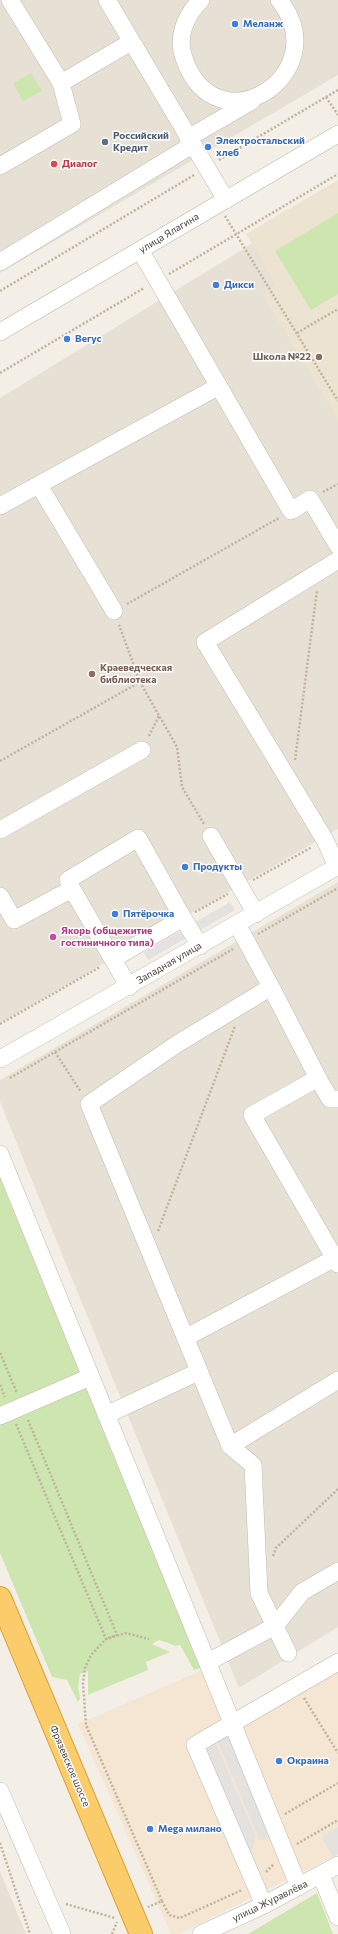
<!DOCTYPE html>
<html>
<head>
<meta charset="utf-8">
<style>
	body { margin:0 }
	canvas { display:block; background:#f3efe6 }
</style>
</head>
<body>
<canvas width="338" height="1934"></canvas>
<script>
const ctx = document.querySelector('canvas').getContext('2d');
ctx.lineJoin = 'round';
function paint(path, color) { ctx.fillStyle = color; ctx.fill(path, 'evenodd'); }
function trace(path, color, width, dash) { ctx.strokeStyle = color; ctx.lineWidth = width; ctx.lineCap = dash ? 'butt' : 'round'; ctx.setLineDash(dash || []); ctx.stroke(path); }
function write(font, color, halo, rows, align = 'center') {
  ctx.font = font + ' Commissioner,sans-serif'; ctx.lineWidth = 3; ctx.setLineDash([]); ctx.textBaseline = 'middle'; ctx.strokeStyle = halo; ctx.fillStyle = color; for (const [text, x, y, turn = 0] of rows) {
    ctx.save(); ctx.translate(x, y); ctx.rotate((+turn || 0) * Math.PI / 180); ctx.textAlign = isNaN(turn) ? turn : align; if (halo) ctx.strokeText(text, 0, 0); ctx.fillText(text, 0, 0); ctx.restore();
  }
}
paint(new Path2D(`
	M0 0H338V75L0 273Z
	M338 191V829L0 1023V398Z
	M338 882V1627L239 1688 0 1102V1080Z
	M0 1871 26 1934H0Z`), '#e7e1d5');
paint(new Path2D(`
	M338 1668V1854L179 1934H171L78 1724 205 1669 230 1730Z`), '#f4e6d2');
paint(new Path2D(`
	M338 180V420L262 294 276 285 246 234Z`), '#ece4d0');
paint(new Path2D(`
	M31 73 42 91 23 101 13 83Z
	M338 213V294L311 310 275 251Z
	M0 1156 201 1668 194 1670 180 1645 176 1646 159 1640 152 1644 170 1652 146 1662 148 1670 88 1695V1671L80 1674 78 1687 80 1698 78 1702 67 1680 52 1677 0 1553Z
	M317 1893 333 1934H248Z`), '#cde6b0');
paint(new Path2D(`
	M230 902 235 910 148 960 144 952Z
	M230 1732 274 1836 260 1841 216 1738Z
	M214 1739 256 1837 243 1873 191 1752Z
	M338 1827V1854L333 1857 321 1837Z`), '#e4e2de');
const minor = new Path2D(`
	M107 0 226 200
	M201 0C186 15 176 37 184 58 216 152 338 73 279 0
	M61 83 131 42
	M188 138 252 101
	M0 166 72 124 61 83 10 0
	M140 250 291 511 310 499 338 546
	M0 262 192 145
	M0 332 338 134
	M39 485 114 611
	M0 506 219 386
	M0 830 142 750
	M211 836 256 914
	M337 867 325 840 205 642 338 560
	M72 889 68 880 138 838 183 918
	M0 896 14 920 72 889 129 987
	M237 924 271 987 177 1044 89 1104 230 1446 338 1380
	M113 959 183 918 200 946
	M271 987 318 1078 252 1115 338 1264
	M0 1059 338 866
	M318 1078 330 1099H338
	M0 1154 299 1887
	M185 1338 335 1258
	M106 1415 198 1372
	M0 1416 90 1377
	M230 1446 253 1465 259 1593 288 1653
	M208 1662 275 1626 302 1592 338 1571
	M0 1791 62 1934
	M321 1875 338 1917
	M264 1905 195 1745 338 1662
	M201 1934 264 1905 338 1865`);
const highway = new Path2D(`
	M0 1598 141 1934`);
trace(minor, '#c1baac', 18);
trace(highway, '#d9a13a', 24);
trace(new Path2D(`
	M326 97 338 115
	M219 160 338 90
	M225 216 338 401
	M169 274 338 174
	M0 291 194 175
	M297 333 338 309
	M0 373 144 288
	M323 492 338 484
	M127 604 279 518
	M140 682 177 747 182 787 204 824
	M149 736 159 716
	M295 760 317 590
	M0 761 140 682 119 625
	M253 880 312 847
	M195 912 228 894
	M258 934 338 888
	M0 1024 100 967
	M55 1052 81 1092
	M10 1078 233 949
	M158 1231 235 1026
	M0 1353 17 1393
	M0 1385 5 1397
	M28 1420 117 1635 106 1639 126 1633 149 1639
	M16 1424 106 1639 91 1655 85 1668 83 1683 86 1725 162 1901 148 1907
	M273 1556 276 1548 338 1489
	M304 1698 338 1753
	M285 1814 338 1783
	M0 1843 30 1934
	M297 1844 338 1820
	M266 1872 274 1864
	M162 1901 169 1915 180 1918 242 1890
	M66 1904 115 1918
	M112 1934 117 1922`), '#bfb39b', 2.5, [2, 2]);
trace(minor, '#fff', 17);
trace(highway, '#facc6a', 22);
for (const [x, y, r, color] of [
	[235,24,4,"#3f7fe0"],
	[105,142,4,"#5c6f8a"],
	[208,147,4,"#3f7fe0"],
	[54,164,4,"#e0444e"],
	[216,285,4,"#3f7fe0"],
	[67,339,4,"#3f7fe0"],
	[319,357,4,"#8d6e63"],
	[92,674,4,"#8d6e63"],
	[185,867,4,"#3f7fe0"],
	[115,914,4,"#3f7fe0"],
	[53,937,4,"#d1479c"],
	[279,1761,4,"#3f7fe0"],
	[150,1829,4,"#3f7fe0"]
]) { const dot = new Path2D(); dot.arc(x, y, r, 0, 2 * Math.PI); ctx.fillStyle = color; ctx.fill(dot); trace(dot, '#fff', 1.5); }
write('bold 10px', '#366cbe', '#fff', [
	["Меланж",243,24],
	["Электростальский",216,141],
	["хлеб",216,153],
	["Дикси",224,285],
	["Вегус",75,339],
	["Продукты",193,867],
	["Пятёрочка",123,914],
	["Окраина",287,1761],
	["Mega милано",158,1829]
], 'left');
write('bold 10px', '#4e5e75', '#fff', [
	["Российский",113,136],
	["Кредит",113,148]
], 'left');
write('bold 10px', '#be3a42', '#fff', [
	["Диалог",62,164]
], 'left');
write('10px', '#453f36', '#fff', [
	["улица Ялагина",169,233,-31],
	["Западная улица",169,963,-30],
	["Фрязевское шоссе",70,1766,67],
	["улица Журавлёва",270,1901,-26]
]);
write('bold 10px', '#785e54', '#fff', [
	["Школа №22",311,357],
	["Краеведческая",100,668,"left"],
	["библиотека",100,680,"left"]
], 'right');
write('bold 10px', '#b23c85', '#fff', [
	["Якорь (общежитие",61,931],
	["гостиничного типа)",61,943]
], 'left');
</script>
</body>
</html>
